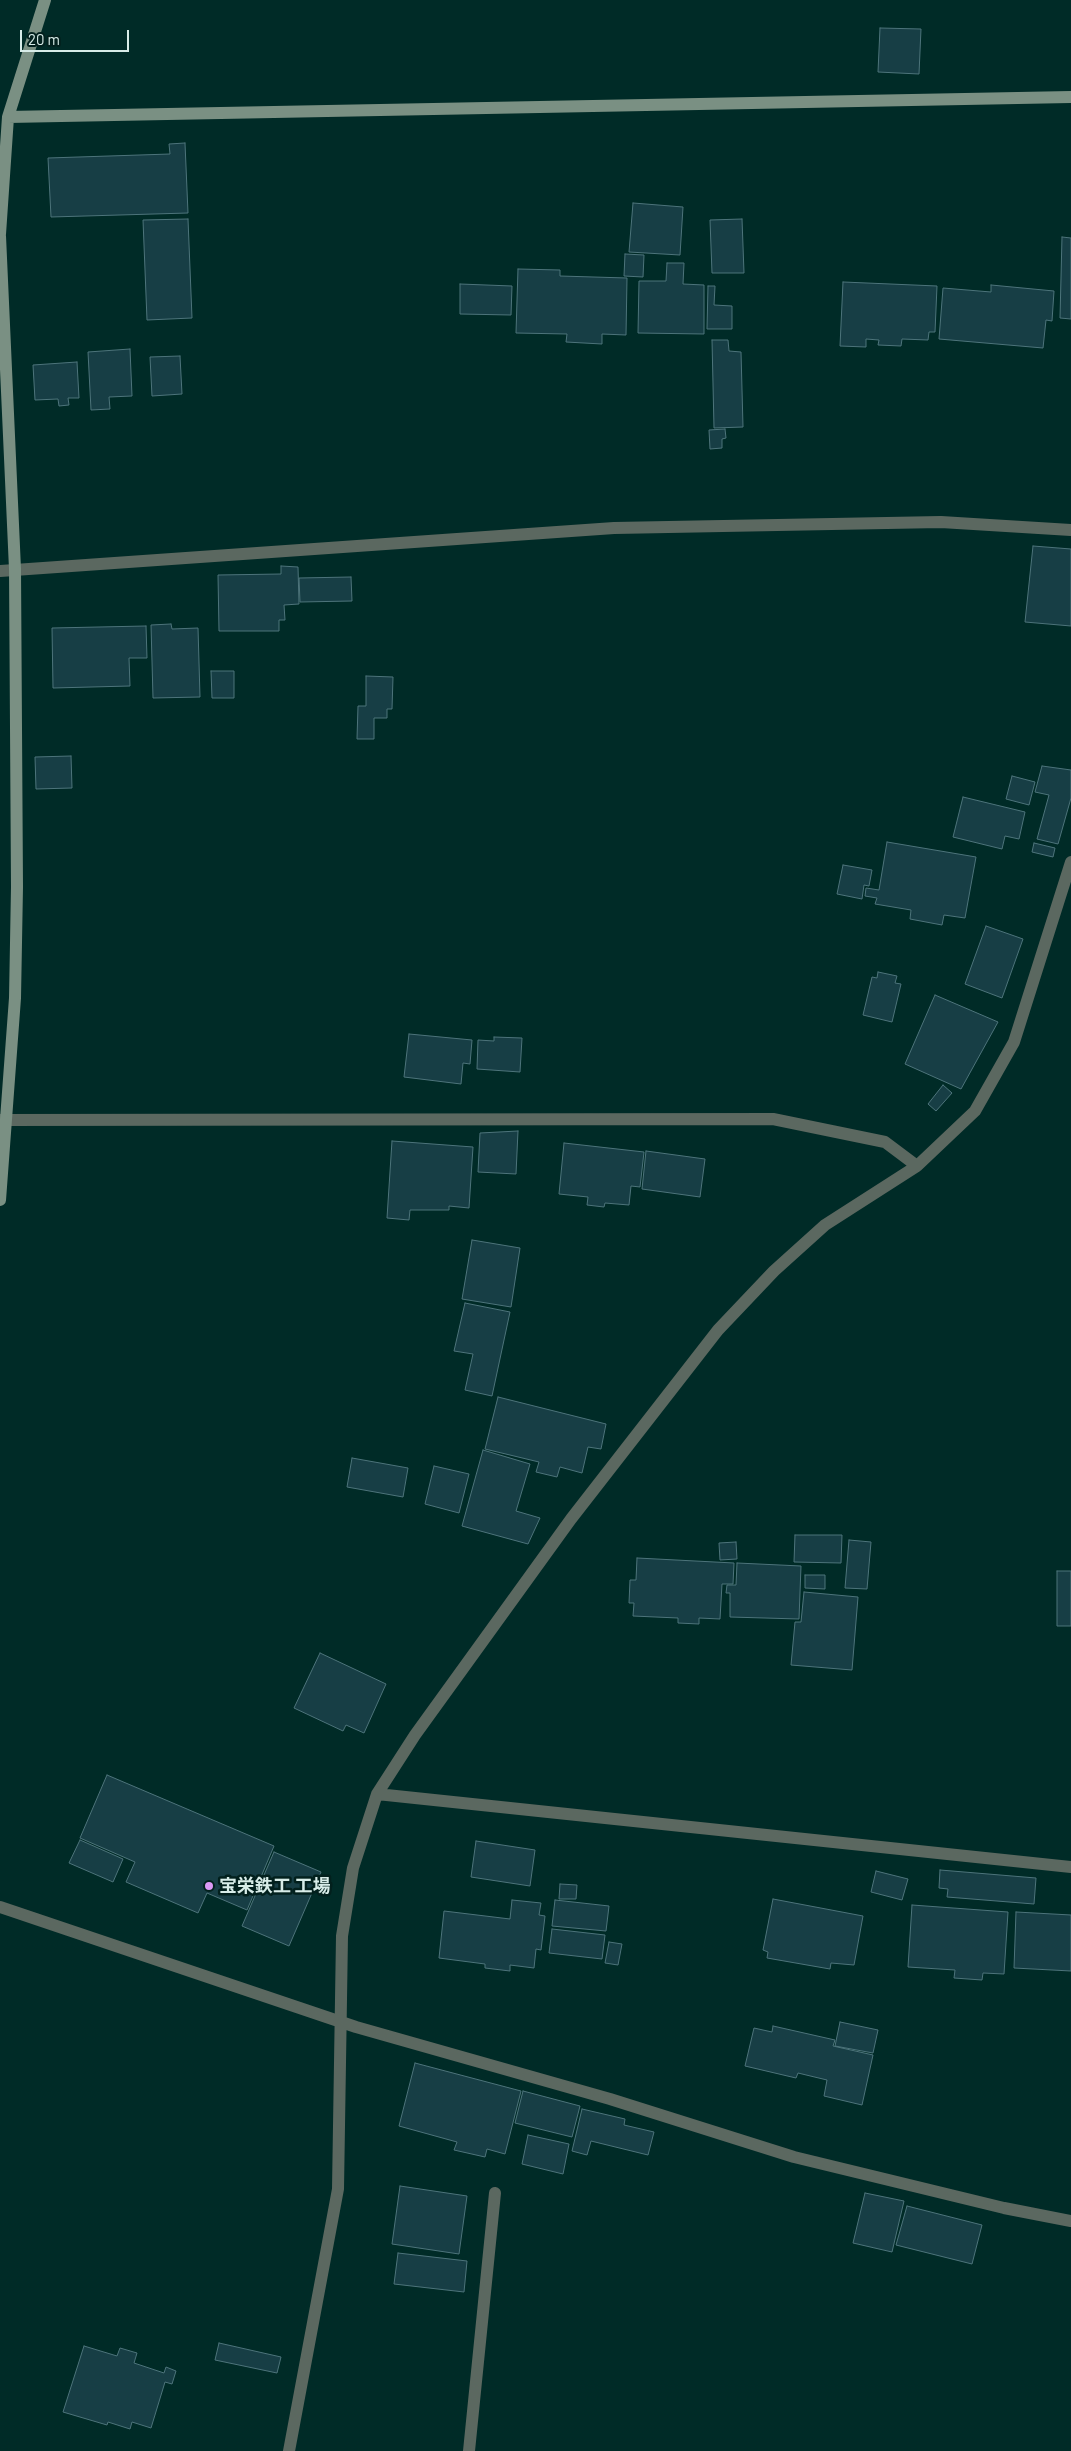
<!DOCTYPE html>
<html>
<head>
<meta charset="utf-8">
<style>
	body { margin:0 }
	#map { position:relative; width:1071px; height:2451px; overflow:hidden; background:#002b27; font-family:Barlow,sans-serif }
	canvas { display:block }
	.scale { position:absolute; left:20px; top:30px; width:109px; height:22px; box-sizing:border-box; border:2px solid #d7ece8; border-top:0; padding-left:6px; font-size:15px; line-height:18px; white-space:nowrap; color:#d7ece8; -webkit-text-stroke:4px #02201d; paint-order:stroke }
</style>
</head>
<body>
<div id="map">
<canvas width="1071" height="2451"></canvas>
<div class="scale">20 m</div>
</div>
<script>
const c = document.querySelector('canvas').getContext('2d');
c.lineJoin = 'round';
function paint(path, color) {
  c.fillStyle = color;
  c.fill(path, 'evenodd');
}
function toPath(rows) {
  const path = new Path2D();
  for (const r of rows) {
    path.moveTo(r[0], r[1]);
    for (let i = 2; i < r.length; i += 2) path.lineTo(r[i], r[i + 1]);
  }
  return path;
}
function stroke(path, color, width, dash) {
  c.strokeStyle = color;
  c.lineWidth = width;
  c.lineCap = dash ? 'butt' : 'round';
  c.setLineDash(dash || []);
  c.stroke(path);
}
function label(font, color, halo, rows, align = 'center') {
  c.font = font + ' Barlow,"Noto Sans JP",sans-serif';
  c.lineWidth = 5;
  c.setLineDash([]);
  c.textBaseline = 'middle';
  c.strokeStyle = halo;
  c.fillStyle = color;
  for (const [text, x, y, turn = 0] of rows) {
    c.save();
    c.translate(x, y);
    c.rotate((+turn || 0) * Math.PI / 180);
    c.textAlign = isNaN(turn) ? turn : align;
    if (halo) c.strokeText(text, 0, 0);
    c.fillText(text, 0, 0);
    c.restore();
  }
}
const building = toPath([
	[880,28,921,29,919,74,878,72,880,28],
	[185,143,188,213,51,217,48,158,170,154,169,144,185,143],
	[633,203,683,207,680,255,629,252,633,203],
	[188,219,192,318,147,320,143,220,188,219],
	[742,219,744,273,712,273,710,220,742,219],
	[1062,237,1071,238,1071,319,1060,318,1062,237],
	[625,254,644,255,643,277,624,276,625,254],
	[667,263,684,263,683,284,704,285,704,334,638,333,639,281,666,281,667,263],
	[518,269,560,270,560,276,627,278,626,335,602,334,602,344,566,342,567,334,516,333,518,269],
	[843,282,937,286,935,332,929,332,928,340,902,339,901,346,878,345,879,340,866,339,866,347,840,346,843,282],
	[460,284,512,286,511,315,460,314,460,284],
	[991,285,1054,291,1052,321,1046,320,1043,348,939,339,943,288,991,292,991,285],
	[708,286,715,286,714,305,732,306,732,329,707,329,708,286],
	[712,340,728,340,729,351,741,352,743,427,714,428,712,340],
	[130,349,132,396,109,397,110,409,91,410,88,352,130,349],
	[180,356,182,394,152,396,150,357,180,356],
	[77,362,79,398,68,398,69,405,59,406,58,399,35,400,33,365,77,362],
	[725,429,726,438,722,439,722,448,710,449,709,430,725,429],
	[1033,546,1071,549,1071,626,1025,622,1033,546],
	[281,566,298,567,299,604,284,605,285,620,279,620,279,631,219,631,218,575,281,574,281,566],
	[351,577,352,601,300,602,299,578,351,577],
	[171,624,172,629,198,628,200,697,153,698,151,625,171,624],
	[146,626,147,658,129,658,130,686,53,688,52,628,146,626],
	[211,671,234,671,234,698,212,698,211,671],
	[366,676,393,677,392,709,387,709,387,718,374,718,374,739,357,739,358,706,366,706,366,676],
	[71,756,72,788,36,789,35,757,71,756],
	[1042,766,1071,770,1071,798,1058,844,1037,839,1049,795,1035,792,1042,766],
	[1012,776,1035,782,1029,805,1006,799,1012,776],
	[963,797,1025,812,1019,839,1005,836,1002,849,953,837,963,797],
	[887,842,976,857,965,918,944,915,942,925,910,919,911,910,875,904,877,898,865,896,866,888,879,890,887,842],
	[1034,843,1055,848,1053,857,1032,852,1034,843],
	[843,865,872,870,869,886,864,885,862,899,837,894,843,865],
	[986,926,1023,939,1002,998,965,984,986,926],
	[878,972,897,976,895,983,901,984,892,1022,863,1015,872,977,877,978,878,972],
	[935,995,998,1022,961,1089,905,1064,935,995],
	[409,1034,472,1040,470,1064,463,1063,461,1084,404,1077,409,1034],
	[494,1037,522,1038,520,1072,477,1069,478,1040,494,1041,494,1037],
	[943,1085,952,1093,936,1111,928,1104,943,1085],
	[518,1131,516,1174,478,1172,480,1133,518,1131],
	[392,1141,473,1147,469,1208,449,1206,449,1210,410,1210,409,1220,387,1218,392,1141],
	[564,1143,644,1152,640,1187,631,1186,629,1205,605,1203,604,1207,587,1205,588,1197,559,1194,564,1143],
	[646,1151,705,1159,700,1197,642,1189,646,1151],
	[472,1240,520,1248,511,1307,462,1299,472,1240],
	[465,1303,510,1312,492,1396,465,1390,473,1354,454,1351,465,1303],
	[498,1397,606,1424,601,1449,588,1447,582,1473,560,1467,557,1477,536,1472,539,1462,485,1449,498,1397],
	[483,1450,530,1464,516,1511,540,1518,528,1544,462,1526,483,1450],
	[352,1458,408,1468,403,1497,347,1487,352,1458],
	[434,1466,469,1474,459,1513,425,1504,434,1466],
	[795,1535,842,1535,841,1563,794,1562,795,1535],
	[849,1540,871,1542,867,1589,845,1588,849,1540],
	[736,1542,737,1559,720,1560,719,1543,736,1542],
	[637,1558,734,1563,733,1584,722,1584,720,1619,699,1618,699,1624,678,1623,678,1618,633,1616,634,1603,629,1603,630,1580,636,1580,637,1558],
	[737,1563,801,1566,799,1619,730,1617,730,1593,726,1593,727,1585,736,1585,737,1563],
	[1057,1571,1071,1571,1071,1626,1057,1626,1057,1571],
	[805,1575,825,1575,825,1589,805,1588,805,1575],
	[804,1592,858,1597,852,1670,791,1665,795,1622,801,1622,804,1592],
	[320,1653,386,1684,364,1733,346,1725,343,1731,294,1708,320,1653],
	[107,1775,274,1846,247,1910,207,1893,198,1913,126,1882,135,1862,80,1838,107,1775],
	[80,1840,123,1859,113,1882,69,1863,80,1840],
	[476,1841,535,1850,530,1886,471,1877,476,1841],
	[274,1852,321,1872,289,1946,242,1926,274,1852],
	[940,1870,1036,1878,1034,1904,947,1897,948,1889,939,1888,940,1870],
	[876,1871,908,1879,902,1900,871,1892,876,1871],
	[560,1884,577,1885,576,1899,559,1899,560,1884],
	[773,1899,863,1916,854,1965,831,1963,830,1969,767,1958,768,1952,763,1950,773,1899],
	[512,1900,541,1903,539,1915,545,1916,541,1950,536,1949,534,1968,510,1965,510,1971,485,1968,485,1964,439,1958,444,1911,510,1919,512,1900],
	[555,1900,609,1906,606,1931,552,1926,555,1900],
	[912,1905,1008,1912,1004,1974,983,1973,982,1980,954,1978,955,1970,908,1967,912,1905],
	[1016,1912,1071,1915,1071,1971,1014,1968,1016,1912],
	[552,1929,605,1935,602,1959,549,1953,552,1929],
	[609,1942,622,1944,618,1965,605,1963,609,1942],
	[840,2022,878,2030,873,2053,835,2046,840,2022],
	[773,2026,835,2040,833,2046,873,2055,862,2105,824,2096,827,2080,798,2073,796,2078,745,2066,754,2028,772,2032,773,2026],
	[415,2063,521,2091,505,2154,487,2149,485,2157,454,2150,457,2142,399,2126,415,2063],
	[523,2091,580,2106,572,2137,515,2123,523,2091],
	[582,2109,625,2119,624,2125,654,2132,648,2155,591,2141,587,2155,572,2151,582,2109],
	[528,2135,569,2144,563,2174,522,2164,528,2135],
	[400,2186,467,2196,459,2254,392,2244,400,2186],
	[865,2193,904,2201,892,2252,853,2243,865,2193],
	[907,2206,982,2225,972,2264,896,2245,907,2206],
	[398,2253,467,2261,464,2292,394,2284,398,2253],
	[219,2343,281,2357,277,2373,215,2360,219,2343],
	[84,2346,117,2356,120,2348,137,2353,134,2363,164,2373,166,2367,176,2371,172,2384,165,2382,151,2428,132,2422,130,2429,108,2422,107,2425,63,2412,84,2346]
]);
paint(building, '#173e45');
stroke(building, '#4d747b', 1);
stroke(toPath([
	[469,2451,495,2193]
]), '#5b6860', 12);
stroke(toPath([
	[0,571,614,528,941,522,1071,530],
	[0,1120,773,1119,885,1142,917,1166],
	[377,1794,1071,1867],
	[0,1907,356,2027,610,2099,794,2157,1004,2208,1071,2221],
	[289,2451,338,2189,342,1936,353,1868,377,1794,415,1735,571,1519,718,1330,774,1271,825,1225,917,1166,975,1111,1014,1042,1071,862]
]), '#5b6860', 12);
stroke(toPath([
	[8,117,1071,97],
	[0,234,8,117,45,0],
	[0,236,15,569,17,887,15,998,0,1200]
]), '#7a9083', 12);
for (const [x, y, r, color] of [
	[209,1886,5,"#db99f5"]
]) {
  const dot = new Path2D();
  dot.arc(x, y, r, 0, 2 * Math.PI);
  c.fillStyle = color;
  c.fill(dot);
  stroke(dot, '#02201d', 2);
}
label('bold 18px', '#d7ece8', '#02201d', [
	["宝栄鉄工 工場",219,1886]
], 'left');
</script>
</body>
</html>
